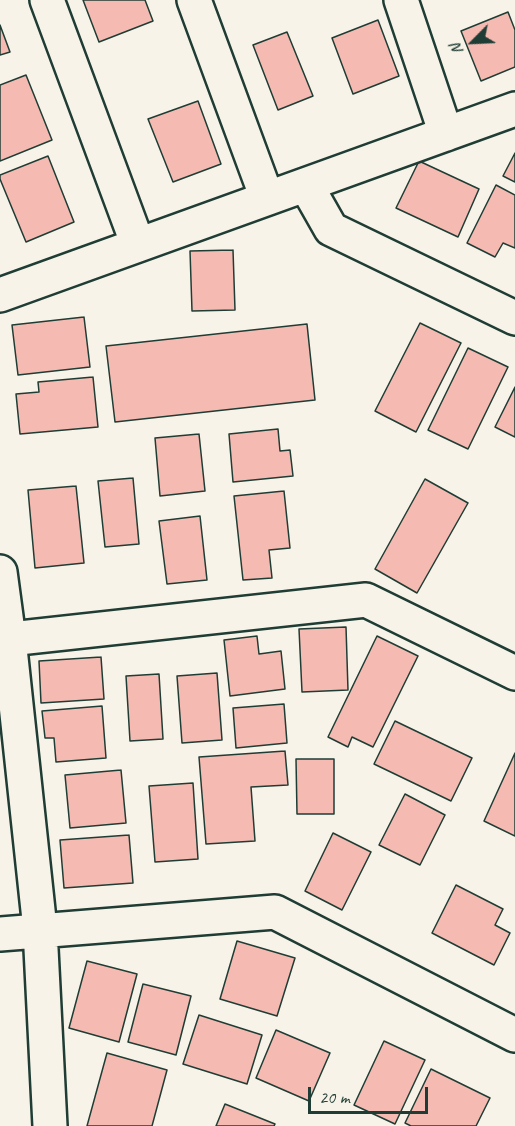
<!DOCTYPE html>
<html>
<head>
<meta charset="utf-8">
<style>
	body { margin:0 }
	#map { position:relative; width:515px; height:1126px; overflow:hidden; background:#f7f3e8; font-family:Caveat,sans-serif }
	canvas { display:block }
	.north { position:absolute; left:443px; top:12px; width:60px; height:60px; -webkit-text-stroke:4px #f7f3e8; paint-order:stroke; rotate:246deg; font-size:16px; font-weight:700; line-height:24px; text-align:center; color:#1f3d34 }
	.north::after { content:''; display:block; margin:auto; width:21px; height:27px; background:#1f3d34; clip-path:polygon(50% 0,100% 100%,50% 72%,0 100%) }
	.scale { position:absolute; left:308px; top:1087px; width:120px; height:27px; box-sizing:border-box; border:3px solid #1f3d34; border-top:0; padding-left:8px; font-size:18px; line-height:21px; white-space:nowrap; color:#1f3d34; -webkit-text-stroke:4px #f7f3e8; paint-order:stroke }
</style>
</head>
<body>
<div id="map">
<canvas width="515" height="1126"></canvas>
<div class="north">N</div>
<div class="scale">20 m</div>
</div>
<script>
const c = document.querySelector('canvas').getContext('2d');
c.lineJoin = 'round';
function paint(path, color) {
  c.fillStyle = color;
  c.fill(path, 'evenodd');
}
function toPath(rows) {
  const path = new Path2D();
  for (const r of rows) {
    path.moveTo(r[0], r[1]);
    for (let i = 2; i < r.length; i += 2) path.lineTo(r[i], r[i + 1]);
  }
  return path;
}
function stroke(path, color, width, dash) {
  c.strokeStyle = color;
  c.lineWidth = width;
  c.lineCap = dash ? 'butt' : 'round';
  c.setLineDash(dash || []);
  c.stroke(path);
}
const building = toPath([
	[83,0,145,0,153,21,99,42,83,0],
	[508,12,515,30,515,67,481,81,461,31,508,12],
	[378,20,399,76,353,94,332,38,378,20],
	[0,25,10,52,0,55,0,25],
	[287,32,313,96,278,110,253,45,287,32],
	[26,75,52,140,0,161,0,85,26,75],
	[198,101,221,164,173,182,148,119,198,101],
	[515,153,515,182,503,176,515,153],
	[48,156,74,222,26,242,0,179,0,175,48,156],
	[419,161,479,189,458,237,396,208,419,161],
	[496,185,515,195,515,248,503,243,495,257,467,243,496,185],
	[233,250,235,310,192,311,190,251,233,250],
	[84,317,90,367,18,375,12,325,84,317],
	[420,323,461,343,416,432,375,411,420,323],
	[307,324,315,400,115,422,106,346,307,324],
	[468,348,508,367,468,449,428,430,468,348],
	[93,377,98,427,20,434,16,394,39,392,38,382,93,377],
	[515,387,515,437,495,427,515,387],
	[278,429,280,451,290,450,293,476,233,482,229,434,278,429],
	[199,434,205,491,160,496,155,438,199,434],
	[133,478,139,544,105,547,98,481,133,478],
	[425,479,468,503,417,593,375,569,425,479],
	[76,486,84,563,35,568,28,490,76,486],
	[284,491,290,548,269,550,272,578,243,580,234,496,284,491],
	[200,516,207,580,167,584,159,521,200,516],
	[346,627,348,690,302,692,299,629,346,627],
	[257,636,259,654,281,651,285,689,230,696,224,640,257,636],
	[377,636,418,656,373,747,352,737,348,747,328,737,377,636],
	[101,657,104,699,41,703,39,661,101,657],
	[217,673,222,740,182,743,177,676,217,673],
	[159,674,163,739,130,741,126,676,159,674],
	[284,704,287,743,236,748,233,708,284,704],
	[102,706,106,758,56,762,54,738,45,738,42,711,102,706],
	[395,721,472,758,451,801,374,764,395,721],
	[285,751,288,785,251,787,255,841,206,844,199,757,285,751],
	[515,753,515,836,484,821,515,753],
	[296,759,334,759,334,814,297,814,296,759],
	[121,770,126,823,70,828,65,775,121,770],
	[193,783,198,859,155,862,149,786,193,783],
	[405,794,445,815,420,865,379,845,405,794],
	[333,833,371,852,342,910,305,891,333,833],
	[129,835,133,883,64,888,60,840,129,835],
	[456,885,503,909,495,925,510,933,494,965,432,933,456,885],
	[237,941,295,958,277,1016,220,999,237,941],
	[87,961,137,974,119,1042,69,1028,87,961],
	[143,984,191,996,176,1055,128,1042,143,984],
	[199,1015,262,1035,247,1084,183,1064,199,1015],
	[276,1030,330,1053,309,1101,256,1078,276,1030],
	[384,1041,425,1060,395,1124,354,1105,384,1041],
	[107,1053,167,1070,152,1126,87,1126,107,1053],
	[431,1069,490,1098,476,1126,411,1126,405,1123,431,1069],
	[225,1104,275,1124,274,1126,216,1126,225,1104]
]);
paint(building, '#f5bab2');
stroke(building, '#1f3d34', 1.5);
const street = toPath([
	[47,0,138,245],
	[194,0,267,198],
	[401,0,446,134],
	[306,185,331,229,515,318],
	[0,295,515,109],
	[0,572,9,639,40,929,50,1126],
	[0,640,366,600,515,673],
	[0,934,275,912,515,1035]
]);
stroke(street, '#1f3d34', 38);
stroke(street, '#f7f3e8', 33);
</script>
</body>
</html>
